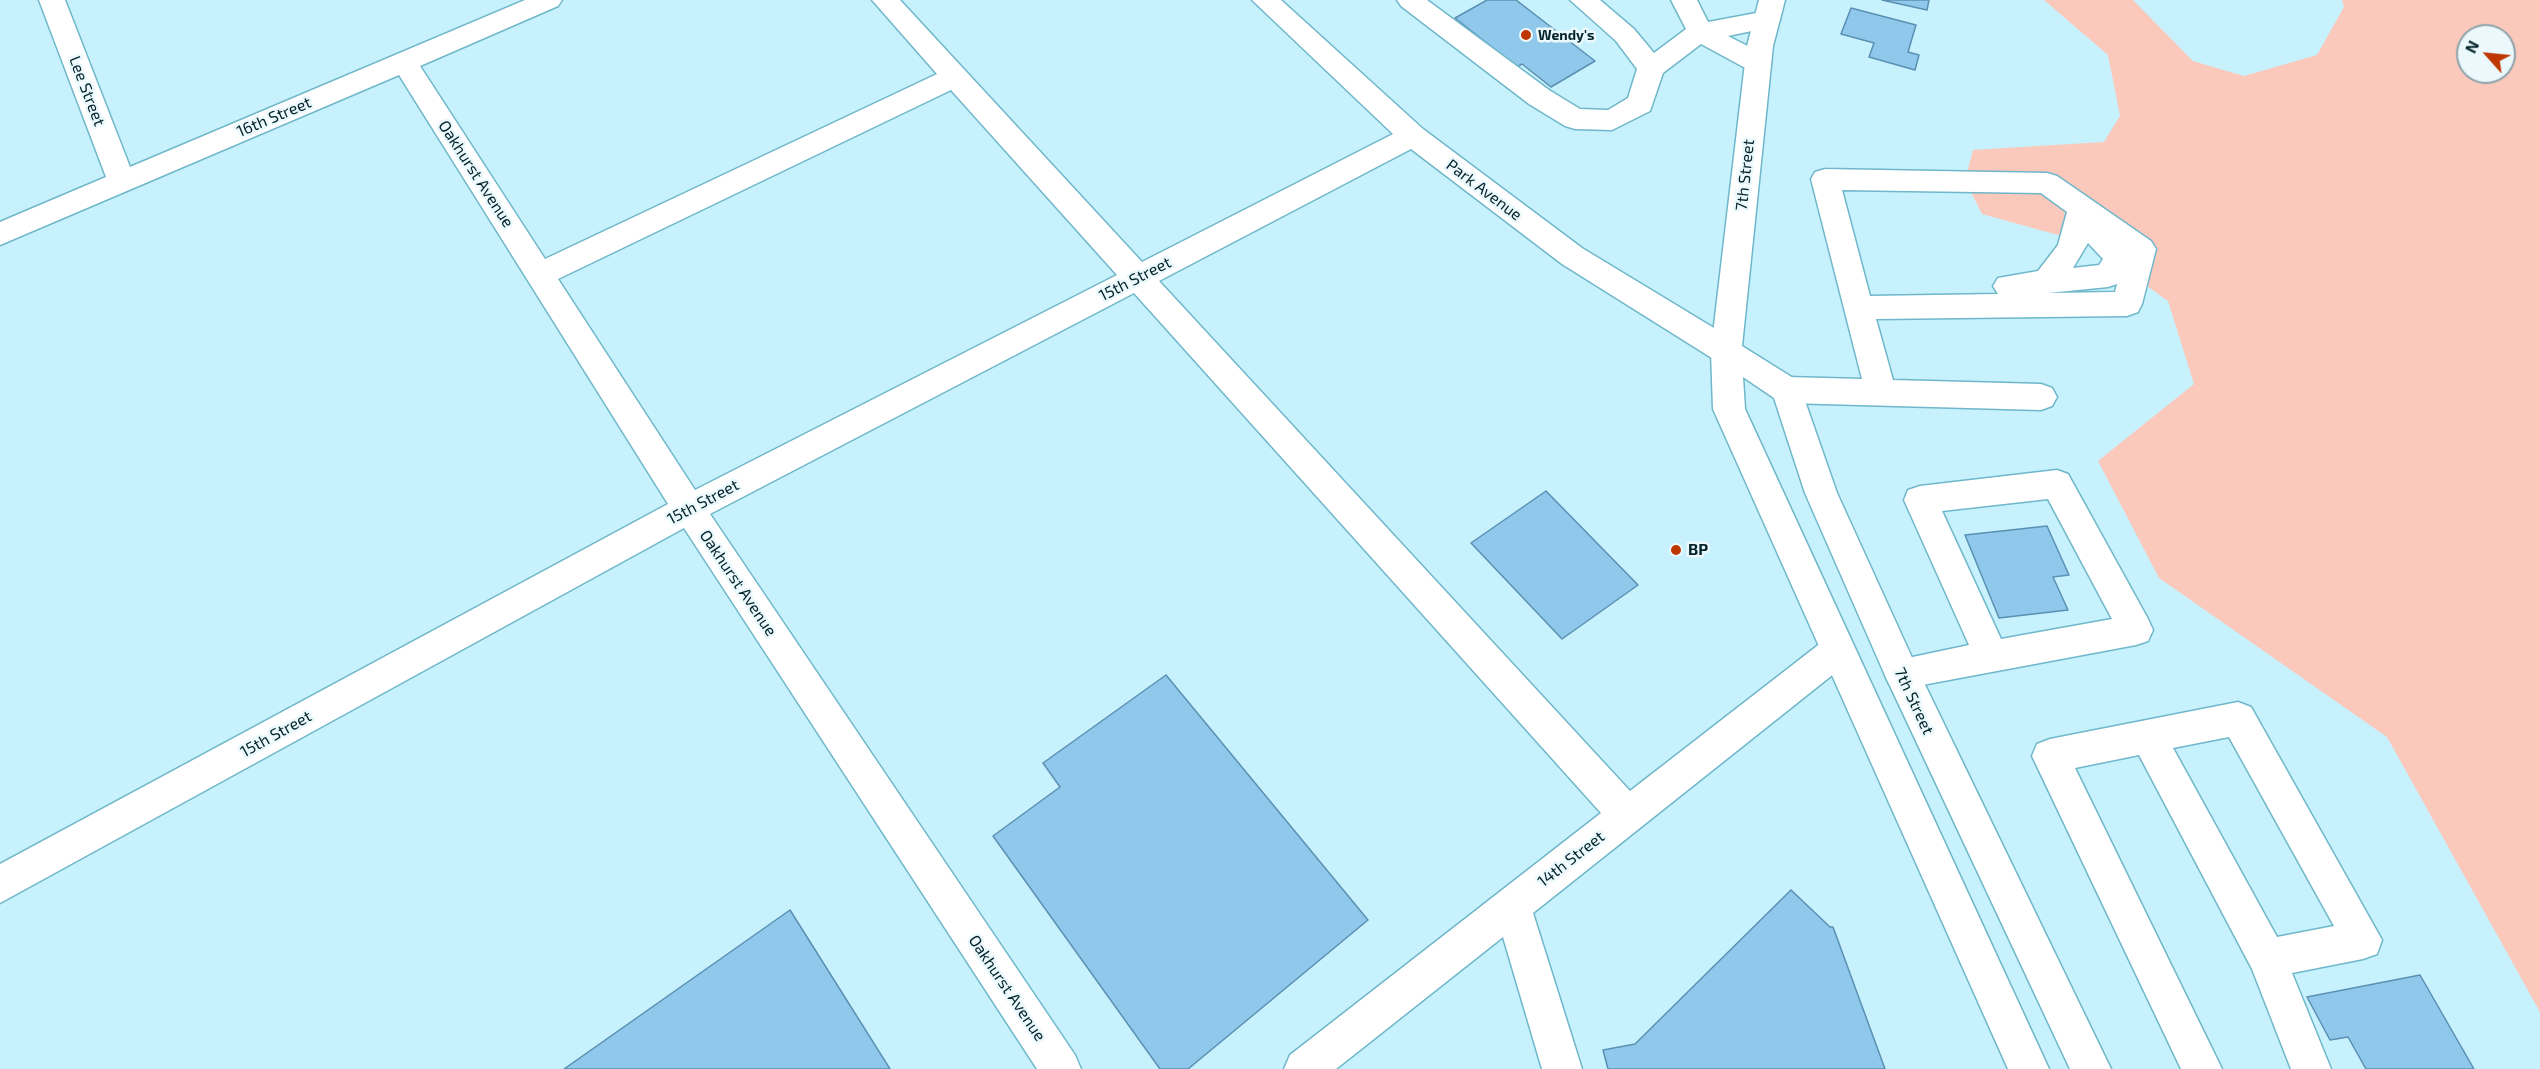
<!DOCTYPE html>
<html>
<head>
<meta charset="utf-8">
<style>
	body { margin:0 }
	#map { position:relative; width:2540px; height:1069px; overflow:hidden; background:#c7f1fd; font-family:"Exo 2",sans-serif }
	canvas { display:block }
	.north { position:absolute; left:2456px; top:24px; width:60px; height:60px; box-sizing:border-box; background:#ebf9fd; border:2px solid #8ea3a9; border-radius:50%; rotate:297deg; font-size:16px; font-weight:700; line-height:24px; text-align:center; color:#03232a }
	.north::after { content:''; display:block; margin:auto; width:21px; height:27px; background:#be3600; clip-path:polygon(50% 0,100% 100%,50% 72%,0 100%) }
</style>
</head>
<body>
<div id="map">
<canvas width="2540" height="1069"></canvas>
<div class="north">N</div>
</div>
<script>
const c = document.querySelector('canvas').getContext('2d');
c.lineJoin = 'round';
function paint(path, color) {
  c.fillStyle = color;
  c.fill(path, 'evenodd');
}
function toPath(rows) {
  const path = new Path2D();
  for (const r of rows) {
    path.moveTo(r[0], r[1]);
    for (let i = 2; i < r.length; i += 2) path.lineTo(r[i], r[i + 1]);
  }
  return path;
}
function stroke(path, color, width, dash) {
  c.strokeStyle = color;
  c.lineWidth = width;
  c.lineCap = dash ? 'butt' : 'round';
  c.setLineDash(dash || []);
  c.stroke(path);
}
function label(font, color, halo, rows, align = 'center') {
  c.font = font + ' "Exo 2",sans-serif';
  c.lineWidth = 5;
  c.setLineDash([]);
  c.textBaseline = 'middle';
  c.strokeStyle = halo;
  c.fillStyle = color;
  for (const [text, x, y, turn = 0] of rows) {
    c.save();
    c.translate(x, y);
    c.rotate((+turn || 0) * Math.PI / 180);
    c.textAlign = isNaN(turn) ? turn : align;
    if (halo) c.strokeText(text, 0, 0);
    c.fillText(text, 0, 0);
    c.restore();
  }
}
paint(toPath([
	[2044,0,2133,0,2193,61,2244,76,2317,55,2344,7,2342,0,2540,0,2540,1012,2387,737,2159,578,2098,461,2194,384,2168,301,2087,243,1982,214,1965,180,1973,150,2104,142,2120,116,2108,55],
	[2468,36,2504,36,2504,72,2468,72]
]), '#fbc9bb');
const building = toPath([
	[1487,0,1516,0,1595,61,1551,87,1522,64,1517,67,1455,18,1487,0],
	[1882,0,1929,0,1927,10,1882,0],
	[1851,8,1916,25,1908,52,1919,55,1915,70,1869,57,1874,43,1841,34,1851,8],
	[1546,491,1638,585,1562,639,1471,543,1546,491],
	[2047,526,2069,575,2053,577,2068,610,1999,618,1965,535,2047,526],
	[1166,675,1368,920,1188,1069,1160,1069,993,836,1060,787,1043,763,1166,675],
	[1791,890,1830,927,1833,927,1885,1069,1608,1069,1603,1050,1635,1044,1791,890],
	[790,910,890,1069,564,1069,790,910],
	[2420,975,2474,1069,2366,1069,2348,1037,2330,1040,2307,997,2420,975]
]);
paint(building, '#90c8ec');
stroke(building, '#5a90b2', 1.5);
const minor = toPath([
	[39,0,65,0,130,167,525,0,562,0,558,6,420,66,545,259,937,74,872,0,900,0,1142,262,1393,134,1252,0,1281,0,1423,129,1582,248,1737,342,1741,351,1737,360,1726,363,1715,360,1562,264,1411,149,1159,281,1630,791,1826,639,1838,634,1850,639,1855,650,1850,661,1533,913,1582,1069,1542,1069,1503,937,1336,1069,1284,1069,1290,1055,1601,813,1134,293,710,514,1075,1055,1081,1069,1037,1069,684,528,0,903,0,864,668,504,399,75,0,245,0,222,106,177,39,0],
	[951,90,1117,275,695,490,558,279,951,90],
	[1397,0,1427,0,1549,90,1580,109,1608,110,1628,98,1637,69,1616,41,1570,0,1600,0,1634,29,1654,53,1686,29,1671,0,1697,0,1708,22,1767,11,1776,14,1780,20,1776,26,1728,36,1767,56,1771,63,1767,70,1758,72,1749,70,1701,44,1663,73,1650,111,1612,130,1575,129,1565,126,1529,104,1401,6,1397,0],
	[1825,169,2047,173,2057,176,2151,241,2156,249,2142,304,2138,312,2127,316,1876,319,1893,380,2041,384,2052,388,2057,397,2052,406,2041,410,1787,403,1776,399,1771,390,1776,381,1787,377,1862,379,1811,179,1815,172,1825,169],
	[1842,190,2041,193,2067,212,2058,245,2038,271,1998,278,1993,286,1998,294,1870,296,1842,190],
	[2088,243,2103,259,2099,265,2073,268,2088,243],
	[2117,284,2115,292,2048,293,2108,287,2117,284],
	[2057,470,2068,474,2148,619,2153,630,2148,641,2136,645,1901,689,1889,684,1884,673,1889,662,1969,645,1904,500,1908,490,1920,486,2057,470],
	[2048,499,2112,619,2001,639,1942,511,2048,499],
	[2238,702,2251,707,2382,940,2377,954,2363,959,2292,973,2331,1069,2291,1069,2252,969,2139,755,2075,768,2222,1069,2181,1069,2032,756,2037,744,2050,739,2238,702],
	[2229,737,2334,926,2277,937,2173,748,2229,737]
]);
const major = toPath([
	[1759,0,1785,0,1773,46,1742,346,1798,381,1837,493,1914,662,2111,1069,2070,1069,1884,673,1805,493,1774,398,1743,377,1745,409,2049,1069,2008,1069,1713,409,1711,351,1747,46,1759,0]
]);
stroke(minor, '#6fb7ca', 3);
stroke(major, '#6fb7ca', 3);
paint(minor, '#fff');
paint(major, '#fff');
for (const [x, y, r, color] of [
	[1526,35,6,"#be3600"],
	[1676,550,6,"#be3600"]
]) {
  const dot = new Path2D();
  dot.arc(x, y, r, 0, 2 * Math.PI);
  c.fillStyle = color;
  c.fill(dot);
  stroke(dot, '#ebf9fd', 2);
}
label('bold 14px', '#03232a', '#ebf9fd', [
	["Wendy's",1538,35]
], 'left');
label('16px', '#03232a', '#ebf9fd', [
	["Lee Street",87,91,69],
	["16th Street",274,117,-23],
	["Oakhurst Avenue",476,174,57],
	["7th Street",1745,175,-84],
	["Park Avenue",1484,190,37],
	["15th Street",1135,279,-27],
	["15th Street",703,502,-28],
	["Oakhurst Avenue",738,583,56],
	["7th Street",1914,701,65],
	["15th Street",276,734,-29],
	["14th Street",1571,859,-38],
	["Oakhurst Avenue",1007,988,56]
]);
label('bold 16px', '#03232a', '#ebf9fd', [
	["BP",1688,550]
], 'left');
</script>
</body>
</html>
